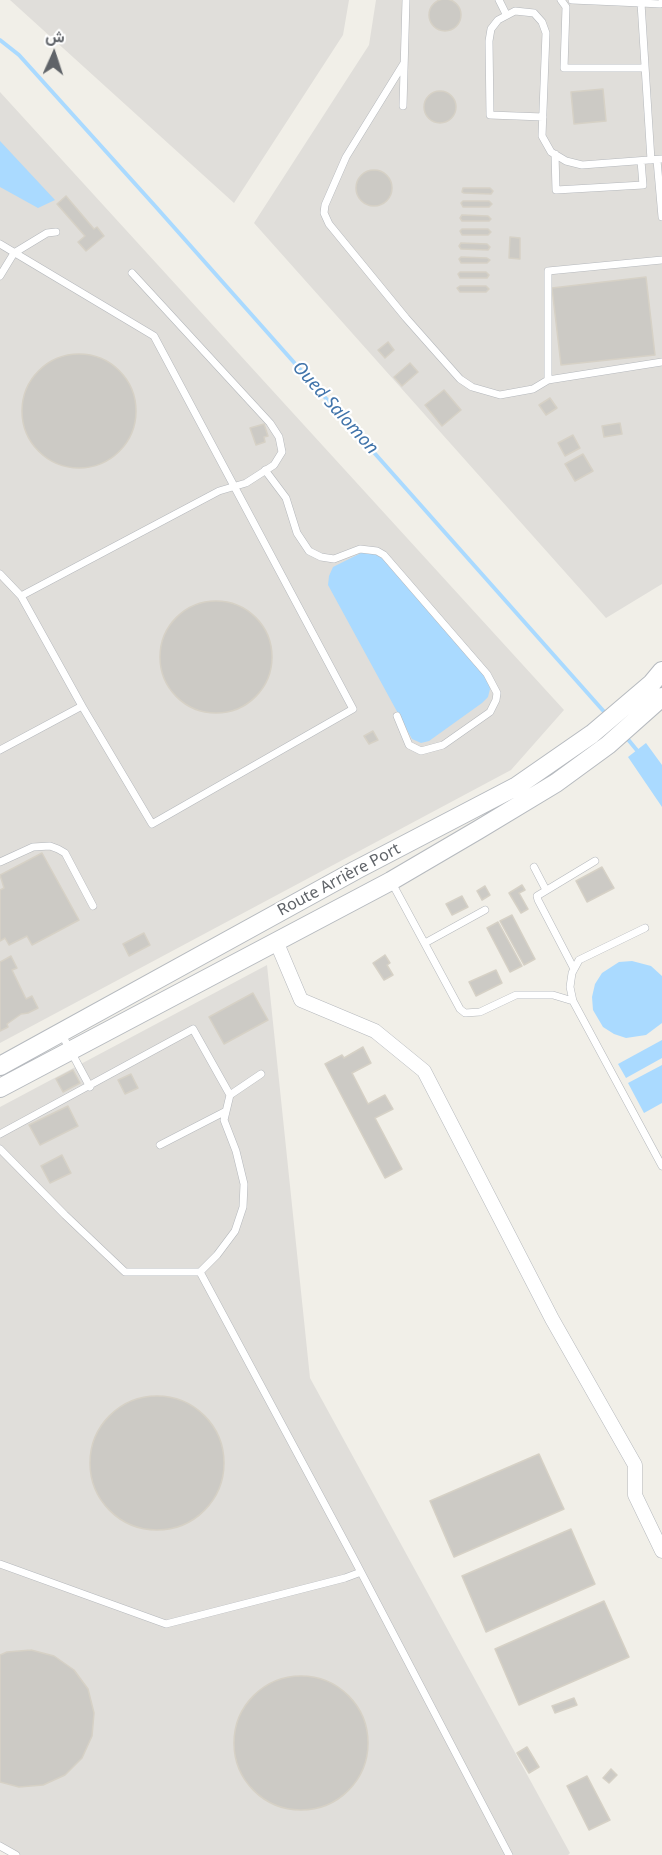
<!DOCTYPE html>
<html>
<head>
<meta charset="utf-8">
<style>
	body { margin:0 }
	#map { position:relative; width:662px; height:1855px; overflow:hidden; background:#f1efe8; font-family:"Noto Sans",Vazirmatn,sans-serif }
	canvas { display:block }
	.north { position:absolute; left:24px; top:24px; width:60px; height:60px; -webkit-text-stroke:4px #fff; paint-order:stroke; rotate:3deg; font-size:16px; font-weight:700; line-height:24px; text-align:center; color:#5f6368 }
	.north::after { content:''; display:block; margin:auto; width:21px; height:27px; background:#5f6368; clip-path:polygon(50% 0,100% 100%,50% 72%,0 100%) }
</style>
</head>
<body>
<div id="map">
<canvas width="662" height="1855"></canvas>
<div class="north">ش</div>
</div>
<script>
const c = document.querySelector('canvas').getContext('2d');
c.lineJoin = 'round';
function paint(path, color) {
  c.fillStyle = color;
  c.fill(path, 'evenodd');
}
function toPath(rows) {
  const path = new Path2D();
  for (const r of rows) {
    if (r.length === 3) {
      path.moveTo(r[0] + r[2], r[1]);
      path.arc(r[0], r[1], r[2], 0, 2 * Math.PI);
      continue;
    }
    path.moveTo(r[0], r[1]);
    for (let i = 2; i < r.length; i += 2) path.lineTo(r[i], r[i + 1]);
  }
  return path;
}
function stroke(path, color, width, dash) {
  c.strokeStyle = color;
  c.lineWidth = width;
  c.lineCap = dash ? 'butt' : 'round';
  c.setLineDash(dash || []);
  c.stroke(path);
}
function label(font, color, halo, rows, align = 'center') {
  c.font = font + ' "Noto Sans",sans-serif';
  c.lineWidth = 4.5;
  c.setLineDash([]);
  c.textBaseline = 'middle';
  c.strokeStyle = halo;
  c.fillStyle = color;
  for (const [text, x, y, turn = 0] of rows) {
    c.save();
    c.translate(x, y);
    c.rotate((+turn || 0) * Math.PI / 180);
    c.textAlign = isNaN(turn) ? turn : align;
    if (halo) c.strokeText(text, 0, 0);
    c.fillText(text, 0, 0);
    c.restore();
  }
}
paint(toPath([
	[10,0,349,0,343,35,234,203],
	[376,0,662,0,662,584,606,618,254,223,369,45],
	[0,92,564,710,511,770,0,1043],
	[267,965,310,1378,570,1853,568,1855,8,1855,0,1851,0,1107]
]), '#e0deda');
paint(toPath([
	[0,141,55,200,38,208,0,187],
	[365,551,376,552,384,559,489,681,490,689,488,697,482,703,429,741,421,743,412,739,328,585,329,576,333,567],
	[646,743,662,765,662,807,628,757],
	[632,961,651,966,662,976,662,1023,646,1035,626,1038,614,1034,603,1027,593,1010,592,997,595,984,602,973,619,962],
	[662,1040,662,1058,626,1078,618,1064],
	[662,1065,662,1103,644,1113,628,1083]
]), '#aadaff');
stroke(toPath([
	[0,40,19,55,156,207,607,715],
	[626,737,640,754]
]), '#aadaff', 4);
const building = toPath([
	[445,15,16],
	[603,89,606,121,574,124,571,92,603,89],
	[440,107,16],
	[374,188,18],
	[463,188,490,188,493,191,491,194,464,193,462,192,463,188],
	[66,196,94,229,97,227,104,236,86,251,78,242,85,236,57,204,66,196],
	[463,201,489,201,492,204,489,207,463,207,461,203,463,201],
	[462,215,488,216,491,219,489,221,462,221,460,218,462,215],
	[462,229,488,229,491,232,488,235,462,235,460,231,462,229],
	[510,237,520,238,520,259,509,258,510,237],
	[461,243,487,244,490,247,488,250,461,249,459,246,461,243],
	[461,257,487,258,490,260,487,263,461,263,459,259,461,257],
	[460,272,486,272,489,275,487,278,460,278,458,274,460,272],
	[646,277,655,355,561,365,552,288,646,277],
	[460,286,486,286,489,289,486,292,460,292,457,288,460,286],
	[388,342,394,350,385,358,378,350,388,342],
	[79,411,57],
	[410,363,418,372,402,386,394,377,410,363],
	[444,390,461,410,442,426,425,405,444,390],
	[550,398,557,408,546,415,539,405,550,398],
	[620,423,622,434,604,437,602,426,620,423],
	[264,424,268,436,264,437,265,442,256,445,250,428,264,424],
	[573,435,580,448,565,456,558,443,573,435],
	[583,454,593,471,575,481,565,464,583,454],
	[216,657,56],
	[373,731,378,740,369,744,364,736,373,731],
	[42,853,79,920,32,945,27,936,9,945,5,938,0,941,0,890,4,888,0,875,42,853],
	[602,867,614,888,587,902,576,881,602,867],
	[522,885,525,890,519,893,528,909,521,913,509,893,522,885],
	[485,886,490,895,482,900,477,891,485,886],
	[462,896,468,907,452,915,446,904,462,896],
	[512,915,535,959,524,965,500,921,512,915],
	[498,922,522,966,510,972,487,928,498,922],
	[144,933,150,945,129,956,123,944,144,933],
	[385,955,390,963,387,965,393,975,384,980,373,963,385,955],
	[11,956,17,968,12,970,26,999,32,996,38,1008,28,1013,21,1014,7,1024,8,1027,0,1031,0,962,11,956],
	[496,970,502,983,476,996,469,982,496,970],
	[253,993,268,1020,224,1044,209,1017,253,993],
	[363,1047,371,1063,352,1073,368,1104,385,1095,393,1109,375,1118,402,1169,385,1178,325,1064,342,1055,344,1058,363,1047],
	[73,1070,80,1083,63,1092,56,1079,73,1070],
	[131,1074,138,1088,125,1094,118,1080,131,1074],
	[68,1106,78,1126,40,1145,29,1125,68,1106],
	[62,1155,71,1173,50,1183,41,1166,62,1155],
	[157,1463,67],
	[539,1454,564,1509,454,1557,430,1501,539,1454],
	[571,1529,595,1584,486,1632,462,1576,571,1529],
	[604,1601,629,1657,519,1705,495,1649,604,1601],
	[31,1650,54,1656,74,1670,88,1689,94,1713,92,1736,82,1758,65,1775,43,1785,19,1787,0,1782,0,1655,7,1652,31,1650],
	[301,1743,67],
	[574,1698,577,1705,555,1713,552,1706,574,1698],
	[527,1747,539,1767,529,1773,517,1753,527,1747],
	[611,1769,617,1775,609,1783,603,1778,611,1769],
	[587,1776,610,1820,589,1830,567,1786,587,1776]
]);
paint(building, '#cccac5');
stroke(building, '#d6d1c6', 1.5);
const lane = toPath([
	[499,0,506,14],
	[561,0,566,7,564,68,645,68],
	[572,0,641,3],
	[404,63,346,157,325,205,324,213,329,224,406,318,460,379,472,387,500,395,533,389,548,380,548,271,662,260],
	[403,106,406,0],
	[543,117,490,115,489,41,491,29,498,20,515,11,534,13,542,22,546,33,542,136,551,152,566,161,582,165,662,159],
	[555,154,556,190,643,185,641,161],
	[651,160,641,3,660,4,662,2],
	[657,160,662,217],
	[0,244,154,336,353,709,152,824,82,706,21,596,0,574],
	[0,276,14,253,47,233,56,232],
	[548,380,662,362],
	[265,470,286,498,297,533,309,551,321,557,334,559,360,549,377,551,384,555,487,674,497,693,496,700,490,712,443,745,421,751,409,745,397,716],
	[21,596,219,491,246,483,274,465,282,452,279,437,270,423,132,273],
	[0,750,82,706],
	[0,862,33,847,50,846,58,849,65,853,93,906],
	[534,867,546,890],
	[392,883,460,1009,465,1013,480,1012,516,995,553,995,573,1001,662,1166],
	[425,943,485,910],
	[574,969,538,900,537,896,595,861],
	[573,1001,570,987,572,973,579,960,645,928],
	[61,1033,90,1087],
	[230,1095,261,1074],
	[0,1134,193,1029,230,1095,224,1120,236,1151,244,1184,243,1207,235,1231,217,1255,200,1272,125,1272,65,1215,0,1149],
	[160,1145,226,1111],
	[200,1272,353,1557,509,1855],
	[0,1564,166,1624,345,1578,361,1572],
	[0,1846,16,1855]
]);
const street = toPath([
	[276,941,301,1000,375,1031,424,1071,552,1319,635,1465,635,1495,662,1551]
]);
const secondary = toPath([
	[0,1066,356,870,517,786,592,734,652,683,662,671],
	[0,1088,391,881,478,830,556,783,608,745,662,697]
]);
stroke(lane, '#b5b8bc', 8);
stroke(street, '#b5b8bc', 15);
stroke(secondary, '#b6babf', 20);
stroke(lane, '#fff', 7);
stroke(street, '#fff', 14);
stroke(secondary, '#fff', 18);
label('16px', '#5f6368', '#fff', [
	["Route Arrière Port",339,880,-28]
]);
label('italic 18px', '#4174aa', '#fff', [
	["Oued Salomon",335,408,48]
]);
</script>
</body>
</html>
